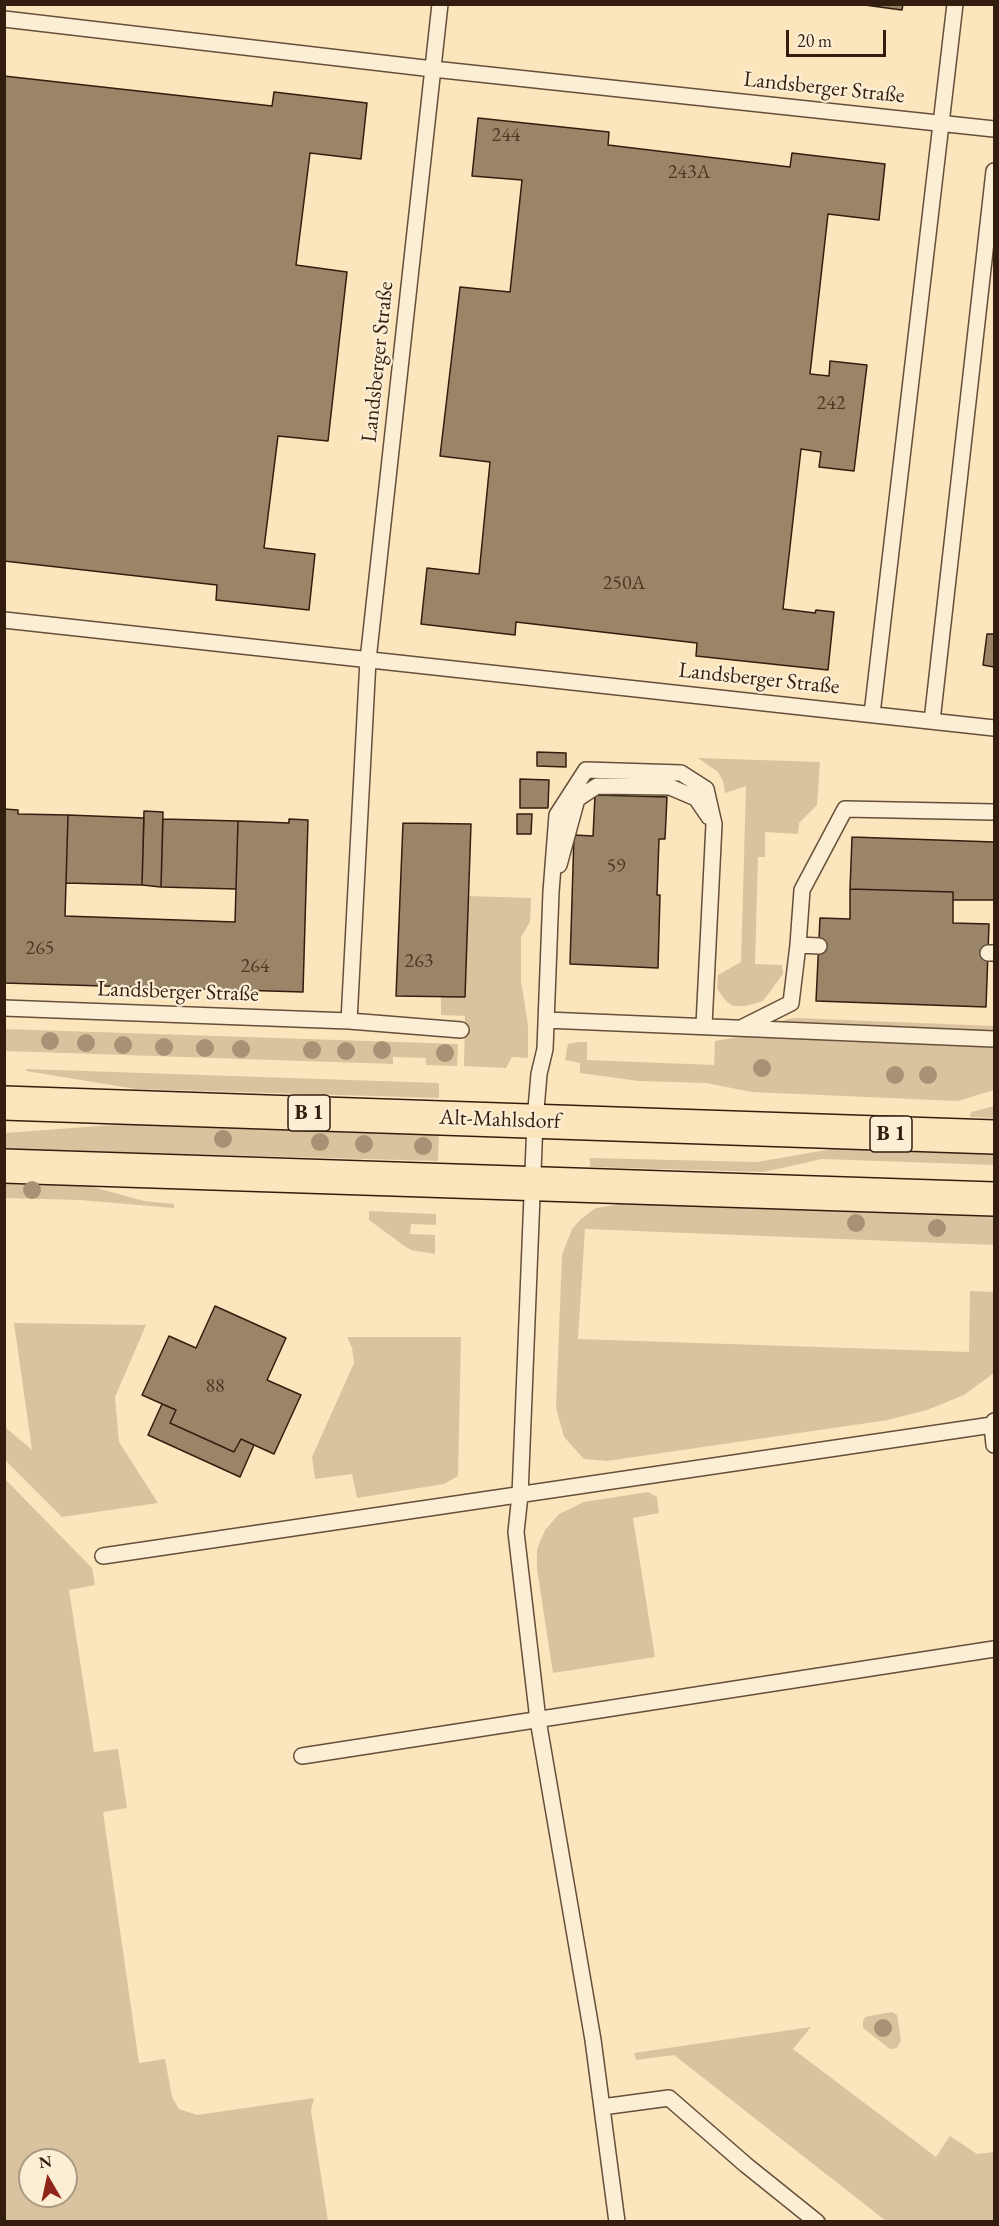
<!DOCTYPE html>
<html>
<head>
<meta charset="utf-8">
<style>
	body { margin:0 }
	#map { position:relative; width:999px; height:2226px; overflow:hidden; background:#fbe5bd; font-family:"EB Garamond",serif }
	canvas { display:block }
	.frame { position:absolute; inset:0; border:6px solid #331d0e; pointer-events:none }
	.north { position:absolute; left:18px; top:2148px; width:60px; height:60px; box-sizing:border-box; background:#fceed4; border:2px solid #ac9a85; border-radius:50%; rotate:351deg; font-size:16px; font-weight:700; line-height:24px; text-align:center; color:#331d0e }
	.north::after { content:''; display:block; margin:auto; width:21px; height:27px; background:#8f2418; clip-path:polygon(50% 0,100% 100%,50% 72%,0 100%) }
	.scale { position:absolute; left:786px; top:30px; width:100px; height:27px; box-sizing:border-box; border:3px solid #331d0e; border-top:0; padding-left:8px; font-size:18px; line-height:21px; white-space:nowrap; color:#331d0e; -webkit-text-stroke:4px #fceed4; paint-order:stroke }
</style>
</head>
<body>
<div id="map">
<canvas width="999" height="2226"></canvas>
<div class="frame"></div>
<div class="north">N</div>
<div class="scale">20 m</div>
</div>
<script>
const c = document.querySelector('canvas').getContext('2d');
c.lineJoin = 'round';
function paint(path, color) {
  c.fillStyle = color;
  c.fill(path, 'evenodd');
}
function toPath(rows) {
  const path = new Path2D();
  for (const r of rows) {
    path.moveTo(r[0], r[1]);
    for (let i = 2; i < r.length; i += 2) path.lineTo(r[i], r[i + 1]);
  }
  return path;
}
function stroke(path, color, width, dash) {
  c.strokeStyle = color;
  c.lineWidth = width;
  c.lineCap = dash ? 'butt' : 'round';
  c.setLineDash(dash || []);
  c.stroke(path);
}
function label(font, color, halo, rows, align = 'center') {
  c.font = font + ' "EB Garamond",serif';
  c.lineWidth = 4.5;
  c.setLineDash([]);
  c.textBaseline = 'middle';
  c.strokeStyle = halo;
  c.fillStyle = color;
  for (const [text, x, y, turn = 0] of rows) {
    c.save();
    c.translate(x, y);
    c.rotate((+turn || 0) * Math.PI / 180);
    c.textAlign = isNaN(turn) ? turn : align;
    if (halo) c.strokeText(text, 0, 0);
    c.fillText(text, 0, 0);
    c.restore();
  }
}
paint(toPath([
	[698,758,820,762,817,805,799,823,798,834,765,832,765,857,758,857,755,964,782,965,783,974,763,1001,746,1006,734,1006,727,1002,717,989,718,975,741,962,746,786,725,793,723,781,718,772],
	[468,896,531,898,530,922,521,937,521,981,528,1025,528,1058,512,1057,506,1068,464,1066,465,1016,441,1015,441,997,465,997],
	[797,1018,994,1026,994,1032,783,1024,783,1021,787,1019],
	[5,1029,458,1044,457,1066,426,1065,426,1058,393,1057,393,1064,5,1051],
	[743,1036,994,1047,994,1090,958,1101,752,1092,706,1083,639,1081,580,1073,580,1063,565,1060,568,1044,579,1042,587,1042,587,1060,714,1065,715,1041],
	[26,1069,439,1083,439,1098,136,1089,26,1071],
	[994,1106,994,1118,970,1117,971,1112],
	[127,1124,439,1133,438,1161,5,1149,5,1133],
	[838,1148,994,1153,994,1165,822,1159,764,1172,590,1167,590,1158,757,1162],
	[5,1182,86,1185,144,1201,174,1204,174,1208,80,1200,5,1198],
	[622,1204,994,1216,994,1245,585,1229,578,1339,969,1352,970,1291,994,1292,994,1373,964,1395,927,1410,888,1420,607,1461,584,1459,564,1437,556,1408,562,1255,572,1229,581,1219,596,1208],
	[369,1211,436,1214,436,1225,411,1224,410,1234,435,1235,435,1254,411,1250,403,1245,369,1220],
	[14,1323,146,1325,115,1397,119,1442,158,1503,62,1517,5,1460,5,1427,32,1450],
	[347,1337,461,1337,458,1476,444,1484,357,1498,352,1474,315,1479,312,1457,354,1363,352,1348],
	[5,1479,92,1568,95,1585,69,1590,94,1752,118,1749,127,1808,103,1812,139,2063,165,2059,172,2097,179,2109,197,2115,314,2098,311,2111,328,2221,5,2221],
	[30,2160,66,2160,66,2196,30,2196],
	[648,1492,657,1497,659,1513,633,1518,655,1657,553,1673,537,1569,537,1549,545,1530,559,1514,584,1502],
	[892,2012,897,2015,901,2040,897,2048,890,2049,863,2028,863,2022,865,2017],
	[811,2027,793,2049,936,2157,950,2136,977,2154,994,2152,994,2221,886,2221,674,2055,636,2060,634,2053]
]), '#d9c39f');
const building = toPath([
	[857,4,903,4,902,10,857,4],
	[4,76,272,106,274,92,367,103,361,159,310,153,296,265,347,272,328,441,278,436,264,548,315,554,309,610,216,600,217,585,4,561,4,76],
	[478,118,609,132,608,145,790,167,792,153,885,164,879,220,828,214,810,374,829,376,830,361,867,365,854,471,819,467,821,452,801,449,783,609,815,613,816,610,834,612,828,670,696,656,697,643,516,622,515,635,421,624,427,568,479,574,490,462,440,456,460,287,510,292,522,180,472,176,478,118],
	[987,634,994,634,994,667,983,665,987,634],
	[537,752,566,753,566,767,537,766,537,752],
	[520,779,549,780,548,808,520,808,520,779],
	[595,795,667,797,665,839,659,839,657,895,660,895,658,968,570,964,574,835,593,836,595,795],
	[4,809,18,810,18,814,68,815,65,916,235,922,238,821,289,823,289,819,308,820,303,992,4,983,4,809],
	[144,811,163,812,161,887,142,885,144,811],
	[517,814,532,814,531,834,517,834,517,814],
	[68,815,144,818,142,885,66,883,68,815],
	[163,819,238,821,236,889,161,887,163,819],
	[403,823,471,824,465,997,396,996,403,823],
	[852,837,994,842,994,900,953,900,953,892,850,889,852,837],
	[850,889,953,892,953,923,989,924,986,1007,816,1001,820,918,850,919,850,889],
	[215,1306,286,1338,267,1380,301,1395,274,1454,241,1439,234,1452,170,1423,176,1410,142,1395,169,1336,196,1348,215,1306],
	[162,1404,176,1410,170,1423,234,1452,241,1439,254,1445,240,1477,148,1435,162,1404]
]);
paint(building, '#9b8569');
stroke(building, '#331d0e', 1.5);
const service = toPath([
	[4,19,433,69,994,129],
	[4,620,994,728],
	[872,714,955,4],
	[932,721,994,171],
	[559,865,577,799,597,786,670,787,696,798,709,817],
	[798,945,802,890,845,809,994,812],
	[988,953,994,953],
	[4,1008,349,1021,461,1030],
	[546,1020,994,1039],
	[349,1021,368,660,440,4],
	[743,1027,791,1003,798,945,819,946],
	[992,1425,994,1445],
	[103,1556,992,1425,994,1421],
	[302,1756,994,1649],
	[602,2107,669,2098,746,2165,817,2222],
	[617,2222,593,2040,538,1720,516,1532,520,1495,535,1121,539,1074,545,1049,551,892,557,815,586,770,681,773,706,789,714,824,704,1025]
]);
const primary = toPath([
	[4,1103,994,1137],
	[4,1166,994,1199]
]);
stroke(service, '#654f3a', 18);
stroke(primary, '#331d0e', 36);
stroke(service, '#fceed4', 15);
stroke(primary, '#fbe5bd', 33);
c.fillStyle = '#a89275';
for (const [x, y] of [
	[50,1041],
	[86,1043],
	[123,1045],
	[164,1047],
	[205,1048],
	[241,1049],
	[312,1050],
	[382,1050],
	[346,1051],
	[445,1053],
	[762,1068],
	[895,1075],
	[928,1075],
	[223,1139],
	[320,1142],
	[364,1144],
	[423,1146],
	[32,1190],
	[856,1223],
	[937,1228],
	[883,2028]
]) {
  c.beginPath();
  c.arc(x, y, 9, 0, 2 * Math.PI);
  c.fill();
}
label('20px', '#4d3725', null, [
	["244",506,136],
	["243A",689,173],
	["242",831,404],
	["250A",624,584],
	["59",616,867],
	["265",40,949],
	["263",419,962],
	["264",255,967],
	["88",215,1387]
]);
for (const [x, y, w] of [
	[309,1113,42],
	[891,1134,42]
]) {
  const box = new Path2D();
  box.roundRect(x - w / 2, y - 18, w, 36, 4.5);
  c.fillStyle = '#fceed4';
  c.fill(box);
  stroke(box, '#331d0e', 1.5);
}
label('bold 21px', '#331d0e', null, [
	["B 1",309,1113],
	["B 1",891,1134]
]);
label('22px', '#331d0e', '#fceed4', [
	["Landsberger Straße",824,88,6],
	["Landsberger Straße",378,362,-84],
	["Landsberger Straße",759,679,6],
	["Landsberger Straße",178,992,2],
	["Alt-Mahlsdorf",500,1120,2]
]);
</script>
</body>
</html>
